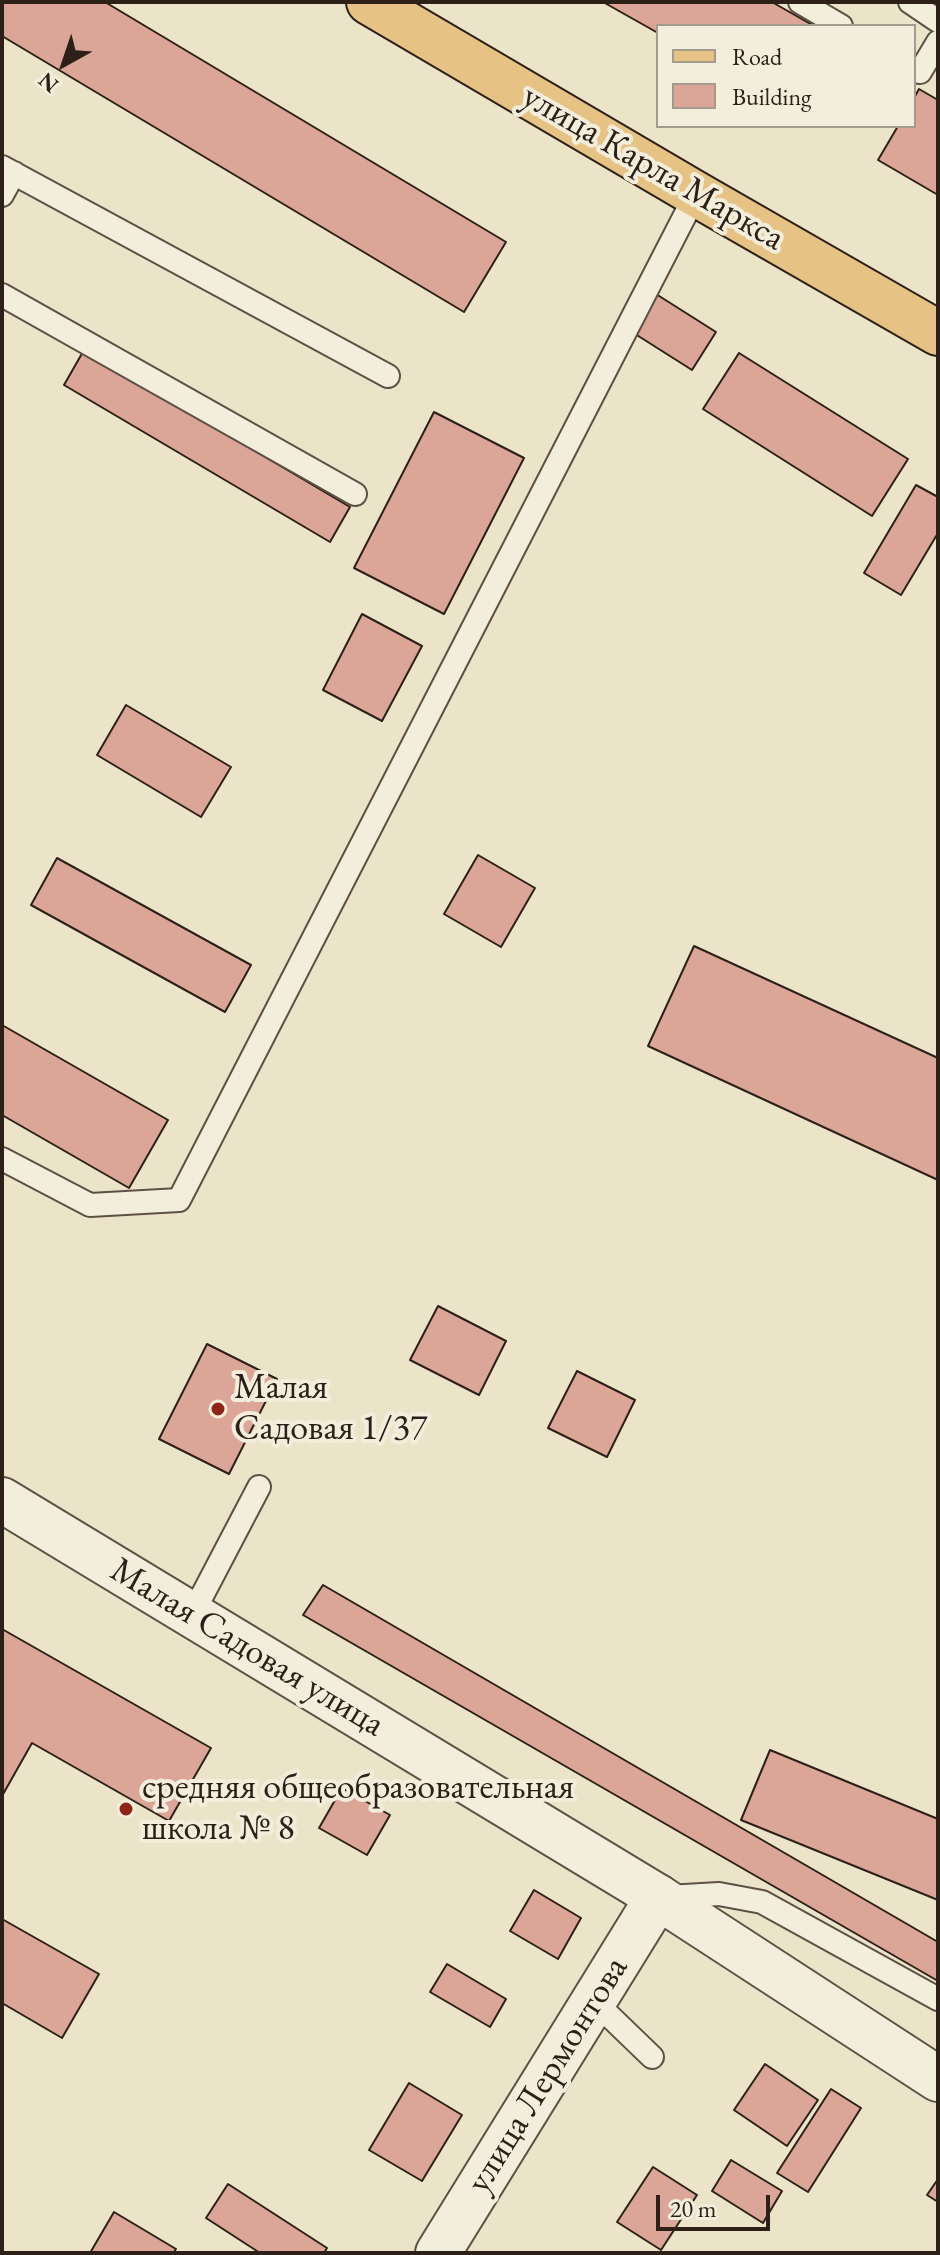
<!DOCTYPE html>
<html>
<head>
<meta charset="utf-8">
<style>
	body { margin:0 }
	#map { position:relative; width:940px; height:2255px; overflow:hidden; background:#ece4c9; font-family:"EB Garamond",serif }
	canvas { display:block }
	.frame { position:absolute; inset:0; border:4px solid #2c2018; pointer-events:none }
	.legend { position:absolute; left:656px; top:24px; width:260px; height:104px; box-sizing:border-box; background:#f3eddc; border:2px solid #a39b8e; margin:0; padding:10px 14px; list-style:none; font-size:24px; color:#2c2018 }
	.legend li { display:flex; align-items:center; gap:16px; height:40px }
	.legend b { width:40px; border:2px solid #a39b8e }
	.north { position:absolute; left:24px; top:24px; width:80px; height:80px; -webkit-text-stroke:6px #f3eddc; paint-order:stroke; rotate:220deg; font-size:22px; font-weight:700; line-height:32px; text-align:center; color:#2c2018 }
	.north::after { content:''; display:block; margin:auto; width:28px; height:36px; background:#2c2018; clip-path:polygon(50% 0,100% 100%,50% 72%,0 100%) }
	.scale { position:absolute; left:656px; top:2195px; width:114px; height:36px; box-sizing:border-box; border:4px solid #2c2018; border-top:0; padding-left:10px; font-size:24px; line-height:28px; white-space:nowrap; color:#2c2018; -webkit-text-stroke:6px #f3eddc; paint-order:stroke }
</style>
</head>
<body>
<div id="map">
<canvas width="940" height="2255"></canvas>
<div class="frame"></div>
<ul class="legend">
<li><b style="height:10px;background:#e6c284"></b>Road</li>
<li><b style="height:22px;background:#dba698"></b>Building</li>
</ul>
<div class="north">N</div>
<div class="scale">20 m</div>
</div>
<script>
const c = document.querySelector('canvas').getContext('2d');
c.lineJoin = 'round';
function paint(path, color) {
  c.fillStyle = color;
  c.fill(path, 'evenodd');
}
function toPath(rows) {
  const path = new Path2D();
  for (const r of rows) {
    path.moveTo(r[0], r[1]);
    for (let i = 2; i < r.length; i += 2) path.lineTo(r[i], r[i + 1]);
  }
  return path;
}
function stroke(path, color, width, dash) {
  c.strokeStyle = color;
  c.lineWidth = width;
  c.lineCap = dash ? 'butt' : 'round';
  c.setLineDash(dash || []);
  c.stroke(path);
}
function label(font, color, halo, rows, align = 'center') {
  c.font = font + ' "EB Garamond",serif';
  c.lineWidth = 8;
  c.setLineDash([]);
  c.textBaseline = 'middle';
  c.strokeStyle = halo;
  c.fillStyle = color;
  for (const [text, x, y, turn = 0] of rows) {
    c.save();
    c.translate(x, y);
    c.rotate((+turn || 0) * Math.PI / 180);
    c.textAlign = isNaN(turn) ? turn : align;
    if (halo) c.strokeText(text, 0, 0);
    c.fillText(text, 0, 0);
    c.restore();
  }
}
const building = toPath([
	[2,2,105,2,506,242,464,312,2,36,2,2],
	[603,2,772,2,814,26,658,26,658,33,603,2],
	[919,89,938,100,938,195,878,160,898,126,914,126,914,98,919,89],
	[656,294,716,332,692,370,632,332,656,294],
	[84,350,350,507,330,542,64,385,84,350],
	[739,353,908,459,872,516,703,409,739,353],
	[434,412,524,458,444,614,354,568,434,412],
	[916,485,938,497,938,533,901,595,864,573,916,485],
	[362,614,422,646,382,721,323,690,362,614],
	[126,705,231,767,201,817,97,755,126,705],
	[478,855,535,888,501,947,444,914,478,855],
	[57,858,251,965,225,1012,31,905,57,858],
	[694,946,938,1058,938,1180,648,1046,694,946],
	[2,1025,168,1120,129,1188,2,1115,2,1025],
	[438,1306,506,1341,479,1395,410,1360,438,1306],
	[207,1344,277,1379,229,1474,159,1439,207,1344],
	[577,1371,635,1400,607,1457,548,1428,577,1371],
	[323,1585,938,1942,938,1981,303,1615,323,1585],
	[2,1629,211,1748,169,1821,32,1743,2,1796,2,1629],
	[770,1750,938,1819,938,1900,741,1820,770,1750],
	[342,1788,390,1815,367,1855,319,1828,342,1788],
	[534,1890,581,1918,558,1959,510,1931,534,1890],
	[2,1919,99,1974,62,2038,2,2003,2,1919],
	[447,1964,506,1999,490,2027,430,1992,447,1964],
	[765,2064,818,2100,787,2146,734,2110,765,2064],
	[409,2083,462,2115,422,2181,369,2150,409,2083],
	[831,2089,861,2108,808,2192,777,2173,831,2089],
	[731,2160,782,2191,763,2223,712,2191,731,2160],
	[653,2167,697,2195,661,2250,617,2222,653,2167],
	[938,2179,938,2202,927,2195,938,2179],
	[228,2184,327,2248,324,2253,260,2253,206,2218,228,2184],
	[114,2212,176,2249,173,2253,90,2253,114,2212]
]);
paint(building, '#dba698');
stroke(building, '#2c2018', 2);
const service = toPath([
	[800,2,841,26],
	[910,2,938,21],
	[920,72,938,42],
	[2,167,388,376],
	[2,195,14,173],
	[2,295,355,494],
	[2,1159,90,1205,179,1200,696,194],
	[192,1615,259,1487],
	[667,1897,719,1894,762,1902,938,1999],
	[594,2001,652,2057]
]);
const minor = toPath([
	[438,2253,658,1897]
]);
const tertiary = toPath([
	[2,1500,658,1897,938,2079]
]);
const primary = toPath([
	[369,2,696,194,938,333]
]);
stroke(service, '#5c5144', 26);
stroke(minor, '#5c5144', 48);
stroke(tertiary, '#5c5144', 48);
stroke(primary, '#2c2018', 48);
stroke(service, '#f3eddc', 22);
stroke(minor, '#f3eddc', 44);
stroke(tertiary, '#f3eddc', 44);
stroke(primary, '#e6c284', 44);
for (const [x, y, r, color] of [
	[218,1409,8,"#8f2418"],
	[126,1809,8,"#8f2418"]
]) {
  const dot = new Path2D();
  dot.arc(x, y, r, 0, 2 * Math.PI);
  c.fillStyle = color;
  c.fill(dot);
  stroke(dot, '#f3eddc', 3);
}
label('36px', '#2c2018', '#f3eddc', [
	["улица Карла Маркса",653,168,30],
	["Малая Садовая улица",247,1648,31],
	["улица Лермонтова",548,2075,-58]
]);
label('36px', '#2c2018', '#f3eddc', [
	["Малая",234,1388],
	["Садовая 1/37",234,1429],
	["средняя общеобразовательная",142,1788],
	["школа № 8",142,1829]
], 'left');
</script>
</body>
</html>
